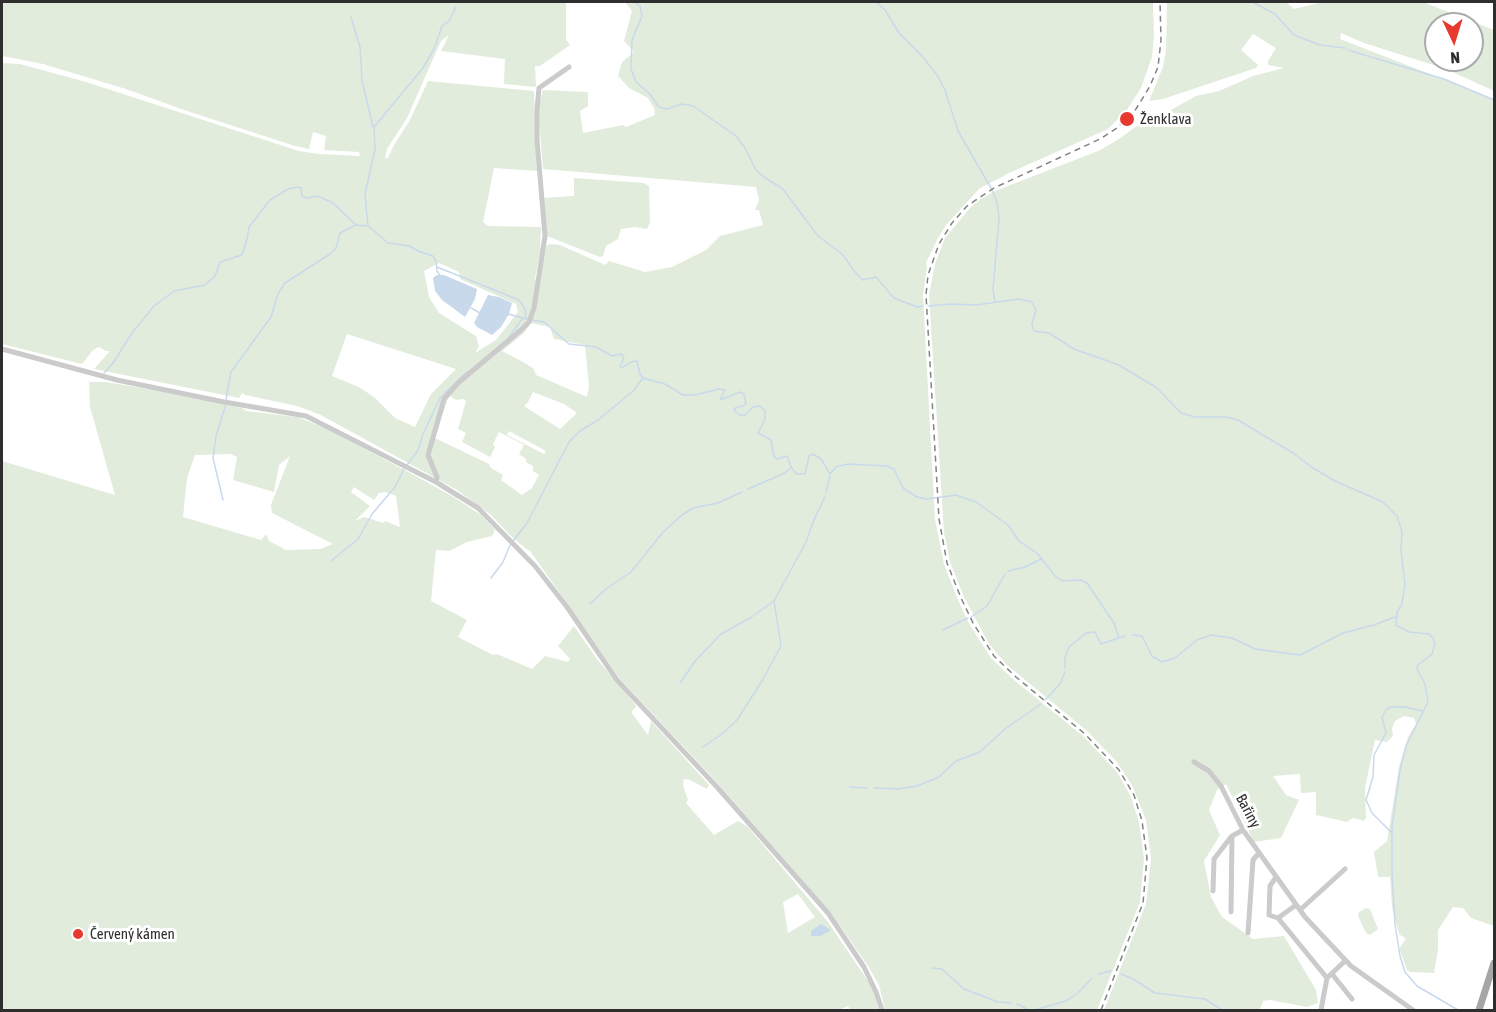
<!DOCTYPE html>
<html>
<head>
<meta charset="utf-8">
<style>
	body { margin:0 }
	#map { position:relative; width:1496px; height:1012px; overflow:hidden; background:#fff; font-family:"Asap Condensed",sans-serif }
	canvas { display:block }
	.frame { position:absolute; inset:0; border:3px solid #2e2e2e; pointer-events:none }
	.north { position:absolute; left:1424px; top:12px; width:60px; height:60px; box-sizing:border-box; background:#fff; border:2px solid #ababab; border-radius:50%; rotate:176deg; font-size:16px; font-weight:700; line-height:24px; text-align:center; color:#2e2e2e }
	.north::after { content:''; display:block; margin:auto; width:21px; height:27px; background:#e7392e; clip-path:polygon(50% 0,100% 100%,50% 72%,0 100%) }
</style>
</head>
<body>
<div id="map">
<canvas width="1496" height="1012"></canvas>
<div class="frame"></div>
<div class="north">N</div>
</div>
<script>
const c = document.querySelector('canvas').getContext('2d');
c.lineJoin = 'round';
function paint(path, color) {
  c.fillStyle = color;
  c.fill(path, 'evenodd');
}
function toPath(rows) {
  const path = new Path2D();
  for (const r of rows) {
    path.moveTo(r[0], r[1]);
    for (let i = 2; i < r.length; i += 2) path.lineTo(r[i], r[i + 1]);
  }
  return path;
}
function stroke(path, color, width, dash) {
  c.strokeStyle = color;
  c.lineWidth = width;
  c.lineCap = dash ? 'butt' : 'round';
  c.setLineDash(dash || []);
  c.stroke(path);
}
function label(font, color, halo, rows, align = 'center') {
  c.font = font + ' "Asap Condensed",sans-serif';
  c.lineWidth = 6;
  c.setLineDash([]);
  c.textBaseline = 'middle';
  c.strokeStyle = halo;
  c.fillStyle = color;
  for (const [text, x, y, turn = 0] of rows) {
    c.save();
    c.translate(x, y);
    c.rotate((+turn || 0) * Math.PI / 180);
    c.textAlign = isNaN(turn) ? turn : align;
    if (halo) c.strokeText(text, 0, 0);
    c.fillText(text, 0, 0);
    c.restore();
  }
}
paint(toPath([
	[2,2,566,2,566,40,570,45,540,66,535,66,536,87,504,84,505,59,441,51,449,35,441,41,407,118,387,149,385,158,388,158,394,145,410,120,428,81,534,91,537,171,494,168,483,222,488,226,541,227,540,251,535,279,540,282,546,246,550,244,560,245,605,265,609,261,645,272,672,267,706,250,720,236,763,225,759,210,755,210,759,200,756,187,543,169,538,109,543,90,588,92,588,106,580,111,583,133,623,125,626,127,655,115,654,108,648,98,629,88,618,76,622,62,634,52,624,41,632,11,625,2,1153,2,1154,36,1152,57,1141,88,1127,110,1108,129,1007,174,979,189,946,225,938,238,926,263,927,267,923,295,935,519,944,564,958,600,970,625,991,658,1014,680,1083,736,1117,772,1131,797,1139,822,1144,858,1140,902,1097,1010,885,1010,879,985,868,966,831,913,713,778,620,679,530,551,526,549,510,535,491,515,457,490,321,415,297,406,245,395,242,393,239,398,94,369,110,351,106,351,99,347,93,350,82,364,2,344,2,63,20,64,86,82,299,151,319,154,360,156,359,152,324,150,326,136,313,132,309,149,295,146,184,110,126,89,43,64,2,56],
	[439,263,459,272,460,279,516,304,518,312,496,340,475,353,479,346,476,336,439,313,429,297,424,271],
	[531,323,550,327,554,339,585,345,589,386,587,397,536,375,534,369,525,363,502,351,524,333],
	[347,334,456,369,431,394,415,427,395,418,374,397,359,387,332,376],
	[533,392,564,404,577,413,560,429,524,406,528,402],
	[450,396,456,400,463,399,466,401,458,429,466,433,462,442,490,457,495,447,493,444,499,432,524,445,519,454,526,459,526,462,533,466,533,471,539,475,532,488,522,495,501,480,503,475,491,468,489,464,435,438,448,398],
	[509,431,546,451,544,454,507,435],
	[1167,2,1286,2,1294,9,1323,2,1423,2,1494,30,1494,91,1446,69,1364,43,1341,33,1340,39,1494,99,1494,926,1471,918,1463,908,1453,907,1438,930,1438,950,1434,973,1410,972,1407,970,1400,951,1400,947,1406,939,1399,934,1392,907,1390,877,1378,877,1374,852,1387,841,1399,767,1408,737,1416,724,1414,718,1404,716,1395,721,1392,728,1393,736,1387,742,1375,740,1365,788,1366,818,1364,821,1353,818,1347,822,1316,815,1316,792,1301,793,1300,774,1273,776,1286,795,1299,800,1281,838,1254,842,1226,784,1217,790,1209,810,1220,835,1204,861,1211,897,1222,917,1253,939,1284,936,1316,990,1318,1003,1307,1007,1270,1000,1263,1001,1260,1010,1104,1010,1146,904,1151,858,1146,820,1132,785,1116,761,1087,731,1007,665,989,644,964,597,950,562,944,533,929,295,935,264,945,238,970,208,981,199,995,191,1098,151,1116,141,1145,120,1169,111,1196,96,1219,91,1253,76,1284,68,1268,65,1268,61,1276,48,1253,34,1241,50,1258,65,1256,68,1163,99,1149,101,1163,67,1166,51],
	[1436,24,1472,24,1472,60,1436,60],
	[574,178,644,183,649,186,650,222,647,229,635,227,621,229,618,239,606,246,603,256,600,257,547,236,544,198,574,196],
	[89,382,106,382,148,389,149,388,242,408,246,411,298,417,327,429,414,475,452,496,481,515,495,530,492,536,467,542,449,551,436,550,431,601,467,620,458,637,493,655,497,654,532,669,545,656,568,662,570,659,558,646,574,626,597,659,635,704,636,707,631,712,648,735,651,721,709,785,707,789,690,780,684,779,683,785,688,800,686,803,714,835,738,821,748,827,828,922,872,987,879,1010,850,1010,848,1006,839,1010,2,1010,2,461,115,495,90,407],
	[231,454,237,457,233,480,274,492,279,465,290,456,271,505,272,513,333,544,320,549,286,550,269,541,266,534,261,540,183,517,187,478,195,455],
	[354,487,374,500,379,493,385,492,396,496,400,527,385,521,384,523,364,517,355,521,370,506,351,492],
	[798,894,815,917,788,933,783,902],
	[1366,908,1370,909,1378,929,1370,935,1366,933,1358,916,1359,912]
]), '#e2ecdc');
paint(toPath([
	[437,275,444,275,477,289,475,299,465,317,442,300,435,291,433,278],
	[488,295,499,297,512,303,509,314,501,327,492,335,477,327,474,323],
	[821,924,831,930,821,936,811,936,811,931]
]), '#c8d9ec');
stroke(toPath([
	[635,2,640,6,642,16,632,40,631,69,636,82,649,93,659,107,667,109,682,104,693,106,736,136,745,148,756,170,764,177,783,189,817,235,843,255,855,272,863,280,876,277,894,298,917,307,923,306],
	[876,2,885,10,899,33,922,56,937,75,945,90,958,131,991,188,997,202,999,219,993,289,995,301],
	[1252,2,1275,14,1294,35,1320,45,1345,48],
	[351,17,360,47,362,81,373,127],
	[1348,50,1444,79,1494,100],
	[368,226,365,194,375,149,374,127,423,68,434,49,442,26,449,21,456,7],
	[437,267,519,300,525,309,526,319],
	[928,306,951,304,976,305,1019,299,1032,302,1036,310,1032,324,1034,331,1049,333,1074,349,1119,365,1157,388,1181,413,1195,417,1226,417,1238,420,1293,453,1313,468,1335,481,1383,502,1397,516,1402,532,1401,550,1405,584,1402,604,1397,612,1396,625,1409,632,1429,634,1433,638,1435,643,1432,654,1418,665,1417,669,1425,684,1428,702,1406,746,1400,770,1392,827,1392,874,1395,924,1400,956,1405,972,1417,986,1458,1010],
	[471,308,480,313],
	[508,314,527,319],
	[532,320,544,322,569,344,596,347,612,356,622,354,624,358,620,366,622,368,631,362,637,361,640,374,643,378,665,384,683,395,695,395,719,389,725,390,720,400,740,392,744,394,746,404,743,406,735,408,734,411,740,415,745,415,753,407,760,406,765,411,765,419,758,433,771,440,774,457,777,459,787,456,792,469,797,474,805,474,809,456,813,454,821,459,830,474,836,467,848,464,887,466,894,469,903,488,917,497,927,499,956,495,976,502,1008,525,1019,541,1038,554,1055,576,1062,581,1081,580,1087,583,1114,623,1119,638,1125,636],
	[509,337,522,319],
	[104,373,113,363,132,333,154,306,174,291,205,285,215,276,220,262,242,255,247,239,249,227,270,200,288,189,298,187,301,188,302,196,306,198,318,196,333,203,356,225,368,226,388,243,409,246,418,251,433,256,436,261,437,271,441,277],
	[226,400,231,372,271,317,278,294,285,283,330,254,336,248,340,233,356,225],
	[407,465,418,450,423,434,440,398,467,372],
	[748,489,785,473,790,468],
	[826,492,830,476],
	[223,500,213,458,216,436,226,404],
	[513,541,527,523,569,442,580,431,598,420,633,391,643,378],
	[331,561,358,539,372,514,395,487,404,469],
	[1008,571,1025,567,1041,559],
	[491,578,503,562,510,545],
	[590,604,606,589,631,572,663,532,682,515,693,508,718,503,742,492],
	[971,617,987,606,1005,574],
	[943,630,968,618],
	[1132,635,1142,636,1152,656,1162,662,1175,658,1197,640,1211,635,1232,638,1255,649,1300,655,1343,633,1374,625,1395,617],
	[1065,668,1065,658,1069,647,1086,633,1095,632,1101,644,1119,638],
	[680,683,696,660,721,634,750,618,774,601],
	[1045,700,1060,684,1065,672],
	[703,747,722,734,737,720,762,681,781,646,774,601,806,542,813,522,825,497],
	[850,787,867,788],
	[874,788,898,789,917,786,939,777,956,761,980,752,1005,729,1041,704],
	[1392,833,1372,813,1366,800,1373,777,1374,755,1386,733,1382,717,1386,710,1391,707,1405,707,1423,711],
	[932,968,942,969,964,989,998,1002,1011,1003],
	[1098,974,1111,971],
	[1121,974,1133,979,1155,993,1205,999,1222,1010],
	[1017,1004,1027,1009],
	[1034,1010,1066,1001,1078,993,1092,978]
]), '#c8d9ec', 1.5);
stroke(toPath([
	[2,349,117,380,224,402,306,416,436,482,478,508,535,566,567,607,617,680,717,787,828,913,864,967,876,992,882,1010],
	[436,482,437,477,428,455,444,399,458,383,521,330,529,322,534,308,545,236,537,140,537,110,539,88,569,67],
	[1194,762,1209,771,1221,786,1243,830,1305,917,1319,932,1351,966,1413,1010],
	[1276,877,1270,886,1269,915,1278,918,1327,978],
	[1213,891,1214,859,1231,837],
	[1300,910,1345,869],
	[1231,912,1232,836,1243,830],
	[1278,918,1296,905],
	[1248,933,1253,860,1259,853],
	[1332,974,1352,999],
	[1321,1010,1327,978,1345,961]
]), '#cbcbcb', 5);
stroke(toPath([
	[1479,1010,1494,963]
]), '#a6a6a6', 7);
stroke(toPath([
	[1101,1010,1143,903,1147,858,1142,821,1134,795,1119,770,1085,734,1016,677,994,656,973,623,961,598,947,563,939,519,926,295,928,275,939,244,952,223,967,206,994,188,1100,139,1117,128,1136,109,1150,86,1158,67,1161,40,1160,2]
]), '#838383', 1.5, [6, 4.5]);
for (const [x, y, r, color] of [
	[1127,119,8,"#e7392e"],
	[78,934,6,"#e7392e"]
]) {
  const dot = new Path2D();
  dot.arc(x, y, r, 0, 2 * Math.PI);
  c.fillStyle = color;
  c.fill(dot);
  stroke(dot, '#fff', 2);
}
label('15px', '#2e2e2e', '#fff', [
	["Ženklava",1140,119],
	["Červený kámen",90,934]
], 'left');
label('15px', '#2e2e2e', '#fff', [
	["Bařiny",1248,811,62]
]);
</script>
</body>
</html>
